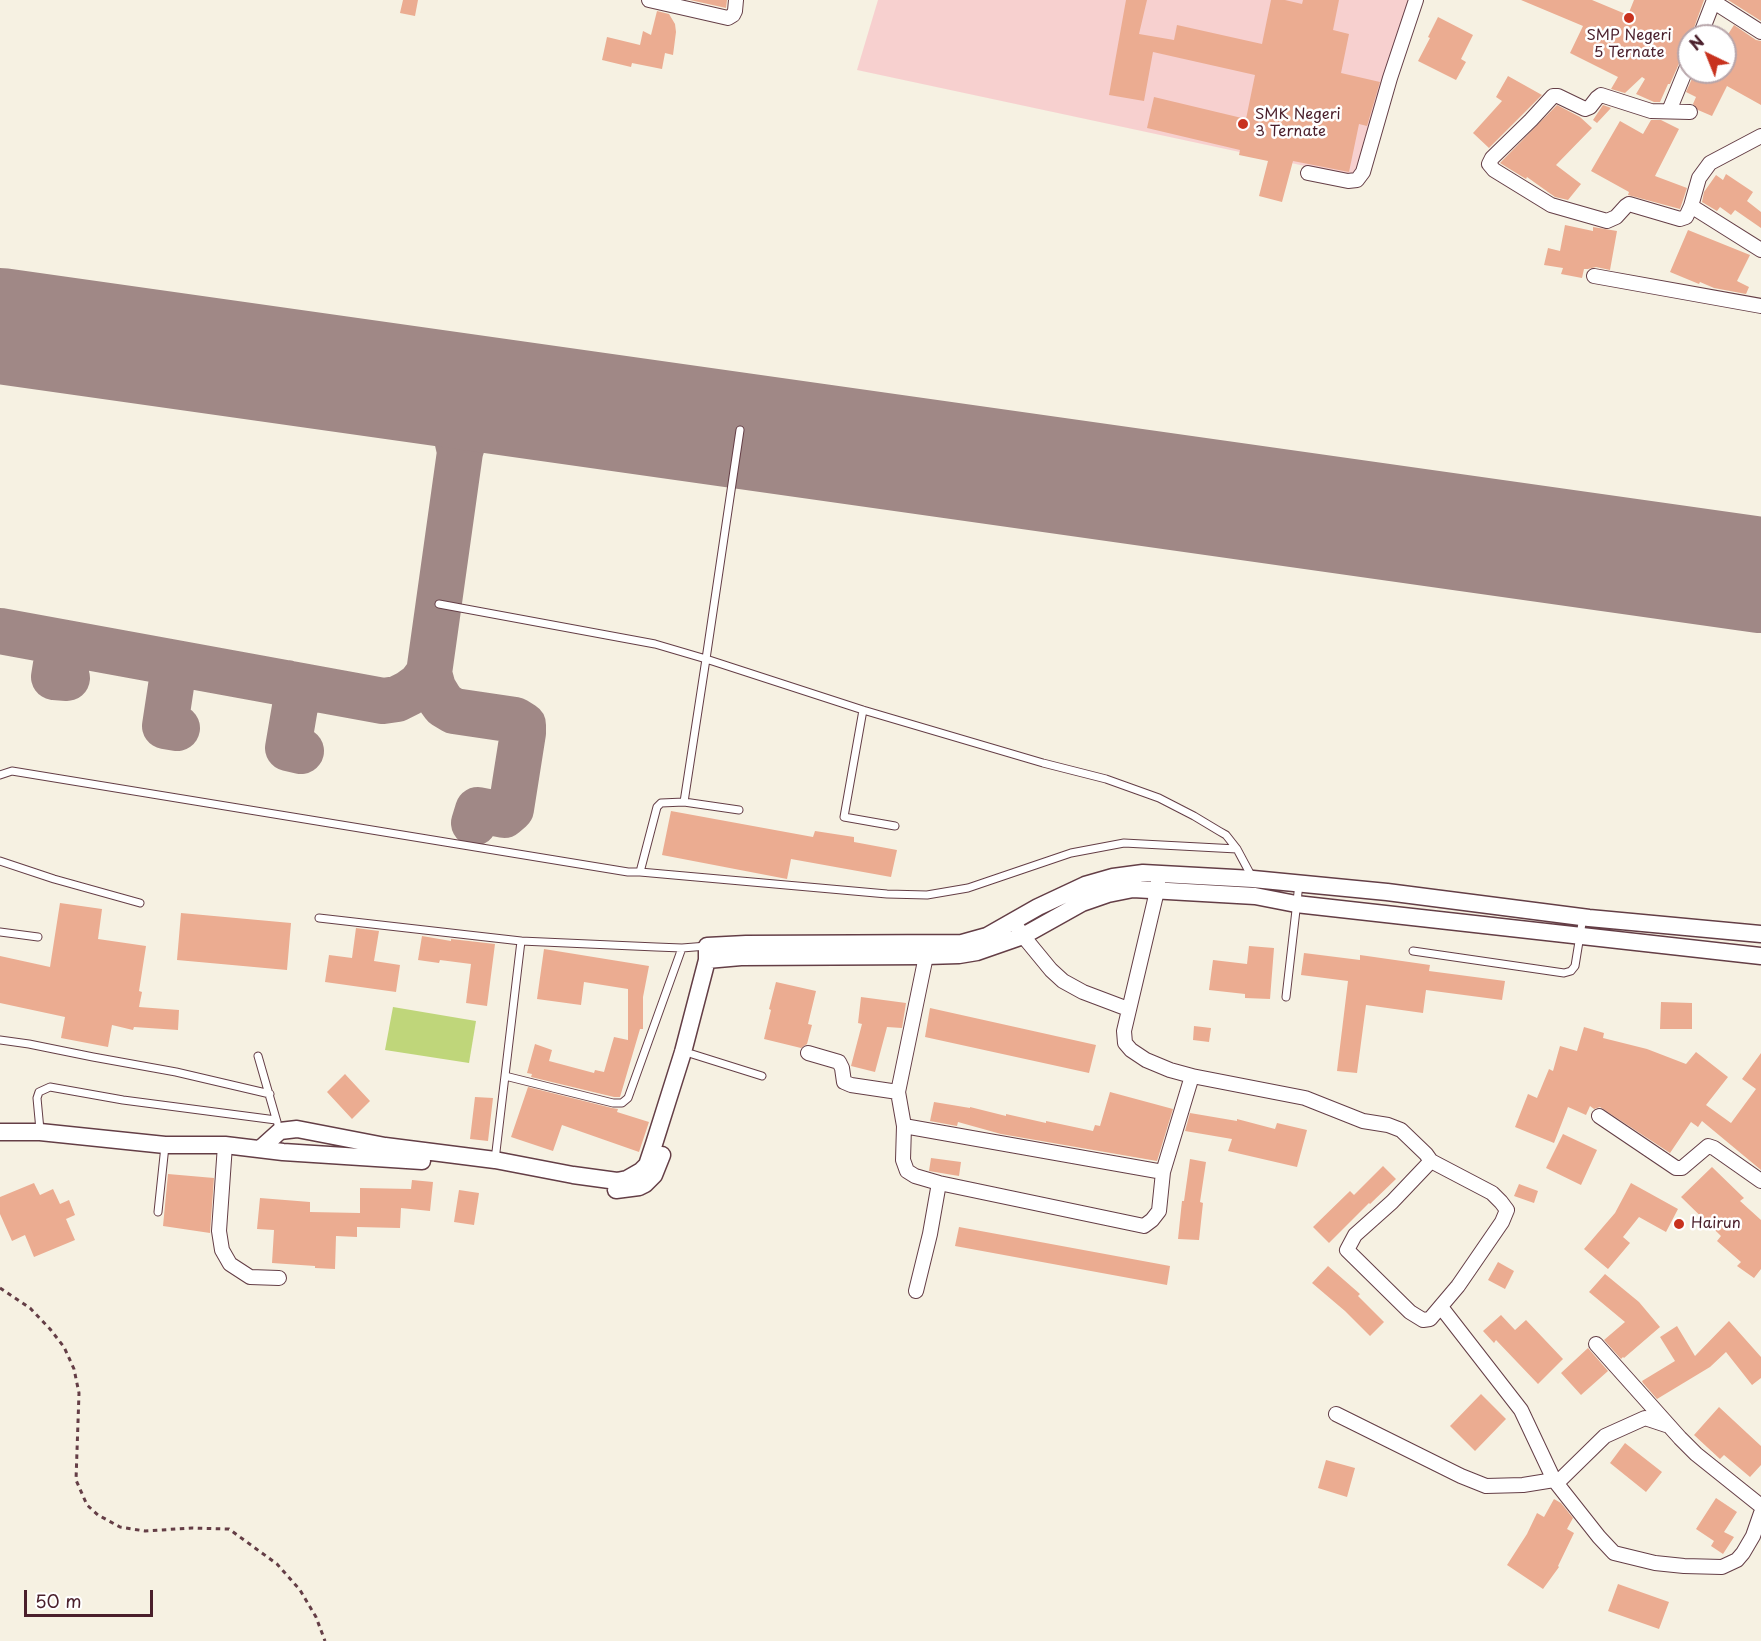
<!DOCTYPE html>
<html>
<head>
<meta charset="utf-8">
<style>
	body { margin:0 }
	#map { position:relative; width:1761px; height:1641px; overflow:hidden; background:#f6f1e2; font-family:"Playpen Sans",sans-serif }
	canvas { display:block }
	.north { position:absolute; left:1677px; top:24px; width:60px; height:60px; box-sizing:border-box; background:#fff; border:2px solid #b7a5aa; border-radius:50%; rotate:317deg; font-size:16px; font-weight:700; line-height:24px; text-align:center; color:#4a1f2b }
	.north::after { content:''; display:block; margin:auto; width:21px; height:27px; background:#c8321e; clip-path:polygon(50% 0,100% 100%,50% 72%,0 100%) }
	.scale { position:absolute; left:24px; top:1590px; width:129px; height:27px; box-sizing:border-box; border:3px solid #4a1f2b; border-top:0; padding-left:8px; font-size:18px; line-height:21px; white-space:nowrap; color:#4a1f2b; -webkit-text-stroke:4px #fff; paint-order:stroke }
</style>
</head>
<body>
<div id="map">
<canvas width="1761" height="1641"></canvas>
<div class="north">N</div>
<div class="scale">50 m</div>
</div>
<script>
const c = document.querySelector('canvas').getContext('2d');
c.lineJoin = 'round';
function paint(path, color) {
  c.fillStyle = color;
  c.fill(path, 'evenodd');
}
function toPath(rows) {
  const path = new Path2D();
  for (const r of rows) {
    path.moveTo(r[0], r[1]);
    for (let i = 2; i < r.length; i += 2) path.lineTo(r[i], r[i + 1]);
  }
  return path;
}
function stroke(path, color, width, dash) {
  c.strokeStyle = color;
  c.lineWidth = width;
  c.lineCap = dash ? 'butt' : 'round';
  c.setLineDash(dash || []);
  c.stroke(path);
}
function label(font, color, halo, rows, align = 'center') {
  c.font = font + ' "Playpen Sans",sans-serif';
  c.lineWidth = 5;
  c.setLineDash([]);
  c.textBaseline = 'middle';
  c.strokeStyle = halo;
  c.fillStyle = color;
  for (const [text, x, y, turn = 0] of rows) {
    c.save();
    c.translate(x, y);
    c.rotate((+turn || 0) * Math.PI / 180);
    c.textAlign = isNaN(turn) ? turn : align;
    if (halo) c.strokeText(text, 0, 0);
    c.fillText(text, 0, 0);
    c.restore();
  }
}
paint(toPath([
	[878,0,1415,0,1361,178,857,70]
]), '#f7d0cf');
paint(toPath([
	[393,1007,476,1021,469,1063,385,1050]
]), '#bfd67a');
stroke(toPath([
	[460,452,465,436,473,425,486,413,501,405,519,399],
	[0,631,383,701,397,699,409,693,420,685,429,673,460,452,455,429,446,411,409,383],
	[52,642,58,652,54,677,67,678],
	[164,661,173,673,165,726,177,728],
	[429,673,433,688,439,698,444,705,454,711,515,720,523,725,523,733,511,809,504,815,478,810,474,823],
	[287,683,295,689,297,695,288,748,301,751]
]), '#a08886', 46);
stroke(toPath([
	[0,326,1761,575]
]), '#a08886', 116);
paint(toPath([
	[403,0,418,0,415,16,400,13],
	[690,0,727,0,726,8],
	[1126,0,1147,0,1139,34,1174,40,1177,25,1262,44,1271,0,1285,0,1302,4,1303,0,1339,0,1333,30,1349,34,1341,73,1380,82,1367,126,1359,124,1349,172,1293,161,1282,202,1259,196,1268,161,1239,155,1240,150,1147,128,1154,97,1246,119,1255,75,1153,52,1144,101,1109,95],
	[1521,0,1592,0,1628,15,1634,0,1704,0,1691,36,1689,36,1689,53,1684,55,1681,59,1670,84,1668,84,1660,102,1654,102,1636,94,1645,79,1642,77,1625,93,1611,89,1618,77,1570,53,1583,26],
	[1728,0,1761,0,1761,21],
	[657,11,669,14,675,24,676,32,673,55,665,53,662,69,632,63,631,67,602,60,607,37,640,45,643,31,651,35],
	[1438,17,1473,35,1461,59,1466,62,1456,80,1418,61,1430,38,1428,37],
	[1734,25,1756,40,1761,41,1761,105,1727,86,1712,116,1698,110,1693,104,1696,97,1686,92,1695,72,1725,72,1725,39],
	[1508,76,1542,95,1489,148,1473,133,1502,101,1496,97],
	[1557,105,1580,117,1592,128,1556,165,1581,184,1568,200,1555,197,1527,177,1526,179,1500,163],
	[1603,105,1611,108,1597,123,1593,120],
	[1651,120,1661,120,1679,129,1655,176,1687,188,1680,209,1628,195,1629,192,1591,171,1620,121,1643,134],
	[1726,174,1753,192,1747,201,1761,212,1761,228,1735,210,1731,215,1720,207,1717,211,1702,202,1704,192,1716,175,1723,180],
	[1565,225,1593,231,1593,227,1617,231,1610,270,1596,267,1588,269,1584,269,1582,278,1561,274,1563,268,1544,265,1548,248,1560,251],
	[1688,230,1750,255,1737,281,1749,287,1746,294,1714,288,1700,282,1699,284,1670,272],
	[671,811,813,837,815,831,854,837,854,842,897,850,891,877,791,859,787,879,662,855],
	[60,903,102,909,98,939,146,946,139,991,142,992,139,1007,179,1010,178,1030,134,1027,133,1030,112,1025,108,1047,61,1038,65,1017,0,1003,0,956,50,967],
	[181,913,291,923,287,970,177,960],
	[356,928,379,931,374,961,400,965,396,992,325,982,329,955,352,958],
	[422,936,451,941,451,939,495,944,487,1006,466,1003,471,964,440,960,439,963,418,960],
	[1249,946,1274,948,1270,999,1245,998,1245,994,1209,990,1213,960,1247,964],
	[544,949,649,966,643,997,643,1029,640,1029,620,1097,614,1097,531,1077,532,1074,527,1073,535,1044,552,1050,549,1061,594,1073,595,1070,604,1072,614,1037,628,1040,628,989,584,982,581,1005,537,999],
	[1304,953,1360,960,1360,955,1430,965,1429,971,1505,981,1502,1000,1426,990,1423,1013,1366,1005,1357,1073,1337,1071,1348,981,1301,975],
	[776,982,816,991,808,1024,812,1025,807,1044,801,1048,764,1039,771,1010,769,1009],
	[861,997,906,1003,902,1028,887,1027,875,1072,851,1066,862,1024,858,1023],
	[1661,1002,1692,1003,1692,1029,1660,1029],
	[930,1008,1096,1045,1089,1073,925,1037],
	[1194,1026,1211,1028,1209,1042,1193,1040],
	[1584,1027,1604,1033,1603,1038,1647,1049,1686,1064,1696,1052,1728,1077,1706,1105,1731,1123,1756,1089,1742,1079,1761,1053,1761,1170,1702,1121,1698,1127,1691,1122,1670,1153,1600,1107,1594,1109,1590,1106,1586,1115,1568,1107,1554,1143,1515,1127,1528,1094,1537,1098,1549,1069,1553,1071,1560,1046,1577,1051],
	[345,1074,370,1101,352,1119,327,1092],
	[528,1087,612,1108,618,1109,617,1112,649,1122,639,1152,562,1125,553,1151,511,1137],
	[1110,1092,1173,1109,1157,1161,1001,1134,958,1122,957,1126,930,1121,934,1102,970,1108,970,1107,1006,1116,1006,1114,1046,1123,1046,1121,1093,1131,1095,1125,1100,1126],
	[475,1097,493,1098,488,1141,470,1139],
	[1190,1113,1237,1121,1237,1119,1275,1129,1277,1123,1307,1130,1297,1167,1228,1151,1232,1139,1185,1131],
	[1563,1134,1597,1150,1581,1185,1546,1168],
	[931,1158,961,1162,959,1176,929,1171],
	[1190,1159,1206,1162,1200,1202,1203,1203,1199,1240,1178,1239,1182,1201,1184,1201],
	[1383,1166,1396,1179,1370,1204,1369,1203,1329,1243,1313,1227,1350,1191,1354,1195],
	[1712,1167,1744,1198,1740,1201,1761,1220,1761,1269,1754,1278,1737,1266,1741,1262,1717,1241,1721,1236,1681,1197],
	[168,1174,214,1178,210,1233,163,1226],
	[412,1180,433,1182,430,1211,401,1208,400,1228,357,1227,357,1237,336,1236,335,1269,315,1268,315,1266,272,1263,274,1230,257,1229,260,1198,310,1202,310,1212,360,1213,360,1188,411,1189],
	[34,1183,40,1195,53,1189,60,1204,69,1200,75,1215,66,1219,75,1240,34,1257,25,1235,12,1241,0,1214,0,1197],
	[1631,1183,1678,1209,1666,1232,1639,1217,1623,1237,1630,1243,1608,1269,1584,1249,1615,1213],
	[1519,1184,1538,1191,1534,1203,1514,1196],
	[459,1190,479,1193,474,1225,454,1222],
	[959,1227,1170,1266,1167,1285,955,1246],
	[1498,1262,1514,1271,1505,1289,1488,1280],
	[1328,1266,1360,1294,1358,1296,1384,1322,1370,1336,1345,1311,1312,1283],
	[1605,1274,1639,1302,1660,1327,1624,1358,1623,1357,1621,1359,1604,1340,1625,1322,1589,1292],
	[1501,1315,1515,1330,1526,1320,1563,1359,1538,1384,1496,1340,1494,1343,1483,1331],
	[1729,1321,1761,1357,1761,1378,1752,1385,1726,1352,1710,1367,1657,1399,1643,1383,1642,1381,1675,1361,1660,1337,1677,1326,1695,1356],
	[1588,1348,1608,1371,1581,1395,1561,1373],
	[1481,1394,1506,1419,1475,1451,1450,1426],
	[1719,1407,1761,1446,1761,1465,1750,1477,1724,1455,1720,1459,1694,1435],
	[1625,1443,1662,1472,1646,1492,1610,1463],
	[1326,1460,1355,1468,1347,1497,1318,1488],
	[1716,1498,1737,1512,1724,1532,1734,1537,1723,1554,1711,1546,1714,1541,1696,1529],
	[1554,1499,1561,1503,1573,1518,1567,1529,1574,1533,1558,1566,1559,1567,1543,1589,1507,1565,1527,1534,1537,1513,1544,1517],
	[1618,1584,1669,1602,1659,1629,1608,1611]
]), '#ebac91');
const service = toPath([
	[439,604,655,644,706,659,863,710,1043,763,1106,779,1159,798,1194,816,1219,831,1226,835,1237,849,1252,877],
	[863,710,844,817,895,826],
	[0,775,12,771,628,872,640,872,657,807,661,803,684,802,706,659,740,430],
	[684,802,739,810],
	[0,861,54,879,140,903],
	[640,872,887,894,927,895,968,888,1071,853,1124,843,1237,849],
	[319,918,521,941],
	[0,932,38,937],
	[1413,951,1564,973,1571,971,1575,966,1583,917],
	[1286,997,1299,884],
	[0,1040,29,1044,93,1057,176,1072,270,1094],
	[692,1054,762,1076],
	[258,1056,277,1122],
	[505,1076,613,1103,622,1103,628,1098,682,948],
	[40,1130,37,1098,39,1092,50,1087,123,1100,276,1120],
	[495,1160,521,941,656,947,682,948,707,946],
	[158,1212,165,1146]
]);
const minor = toPath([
	[649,0,728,18,733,15,735,11,736,0],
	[1714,2,1761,32],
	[1700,36,1714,0],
	[1669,111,1689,62],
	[1690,112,1651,111,1601,95,1597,98,1590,107,1585,109,1558,96,1553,96,1531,120,1492,158,1489,164,1494,170,1551,205,1607,221,1616,217,1626,206,1629,204,1680,219,1686,217,1691,206,1699,178,1710,163,1761,136],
	[1308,173,1348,181,1357,180,1363,172,1390,78,1416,0],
	[1691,206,1761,250],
	[1594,276,1761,306],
	[1159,873,1157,891,1124,1031,1125,1043,1131,1050,1146,1060,1170,1070,1192,1076,1305,1098,1363,1121,1388,1125,1401,1130,1426,1154,1431,1161,1492,1193,1501,1202,1507,1210,1502,1222,1458,1286,1430,1319,1423,1320,1410,1312,1347,1250,1355,1235,1392,1202,1431,1161],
	[1014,922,1023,936,1051,970,1063,981,1083,992,1128,1009],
	[926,956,898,1092,904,1126,903,1160,907,1171,915,1176,939,1183,1144,1226,1152,1220,1159,1211,1163,1172,1192,1076],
	[808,1053,839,1062,842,1068,844,1082,851,1085,898,1092],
	[1599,1116,1676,1168,1682,1168,1708,1146,1714,1148,1761,1181],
	[904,1126,1163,1172],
	[225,1145,219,1231,222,1250,230,1264,250,1277,279,1278],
	[916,1291,930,1234,939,1183],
	[1441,1307,1521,1410,1554,1480,1599,1537,1614,1553,1655,1563,1684,1566,1722,1567,1737,1560,1743,1553,1753,1536,1761,1513],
	[1596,1344,1680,1438,1696,1454,1761,1506],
	[1336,1414,1461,1476,1486,1486,1523,1485,1554,1480],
	[1558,1482,1605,1436,1645,1418,1666,1425]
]);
const tertiary = toPath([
	[707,960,741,957,926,956,959,955,977,952,1023,936,1082,903,1108,894,1133,889,1255,896,1296,904,1761,956],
	[0,1132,40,1132,165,1145,225,1145,283,1152,422,1161],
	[260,1149,280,1131,297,1129,385,1146,495,1160,573,1175,617,1181,627,1179,641,1171,647,1165,654,1144,683,1052,707,960,707,946,746,944,962,943,987,936,1038,907,1085,885,1113,877,1143,873,1253,879,1387,892,1589,918,1761,934],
	[616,1190,639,1187,645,1184,654,1175,662,1155]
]);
stroke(service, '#643e46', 9);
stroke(minor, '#643e46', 16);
stroke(tertiary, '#643e46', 19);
stroke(toPath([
	[0,1288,30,1308,50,1329,64,1347,74,1369,79,1393,76,1480,87,1505,98,1515,120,1527,145,1531,192,1528,229,1529,277,1564,300,1590,316,1617,325,1641]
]), '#643e46', 3, [4.5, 4.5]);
stroke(service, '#fff', 7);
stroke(minor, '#fff', 14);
stroke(tertiary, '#fff', 16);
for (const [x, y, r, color] of [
	[1629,18,6,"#c8321e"],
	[1243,124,6,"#c8321e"],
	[1679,1224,6,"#c8321e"]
]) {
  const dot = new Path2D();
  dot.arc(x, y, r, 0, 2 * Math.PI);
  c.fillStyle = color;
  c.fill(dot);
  stroke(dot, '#fff', 2);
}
label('15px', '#4a1f2b', '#fff', [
	["SMP Negeri",1629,36,"center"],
	["5 Ternate",1629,53,"center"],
	["SMK Negeri",1255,115],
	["3 Ternate",1255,132],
	["Hairun",1691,1224]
], 'left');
</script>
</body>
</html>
